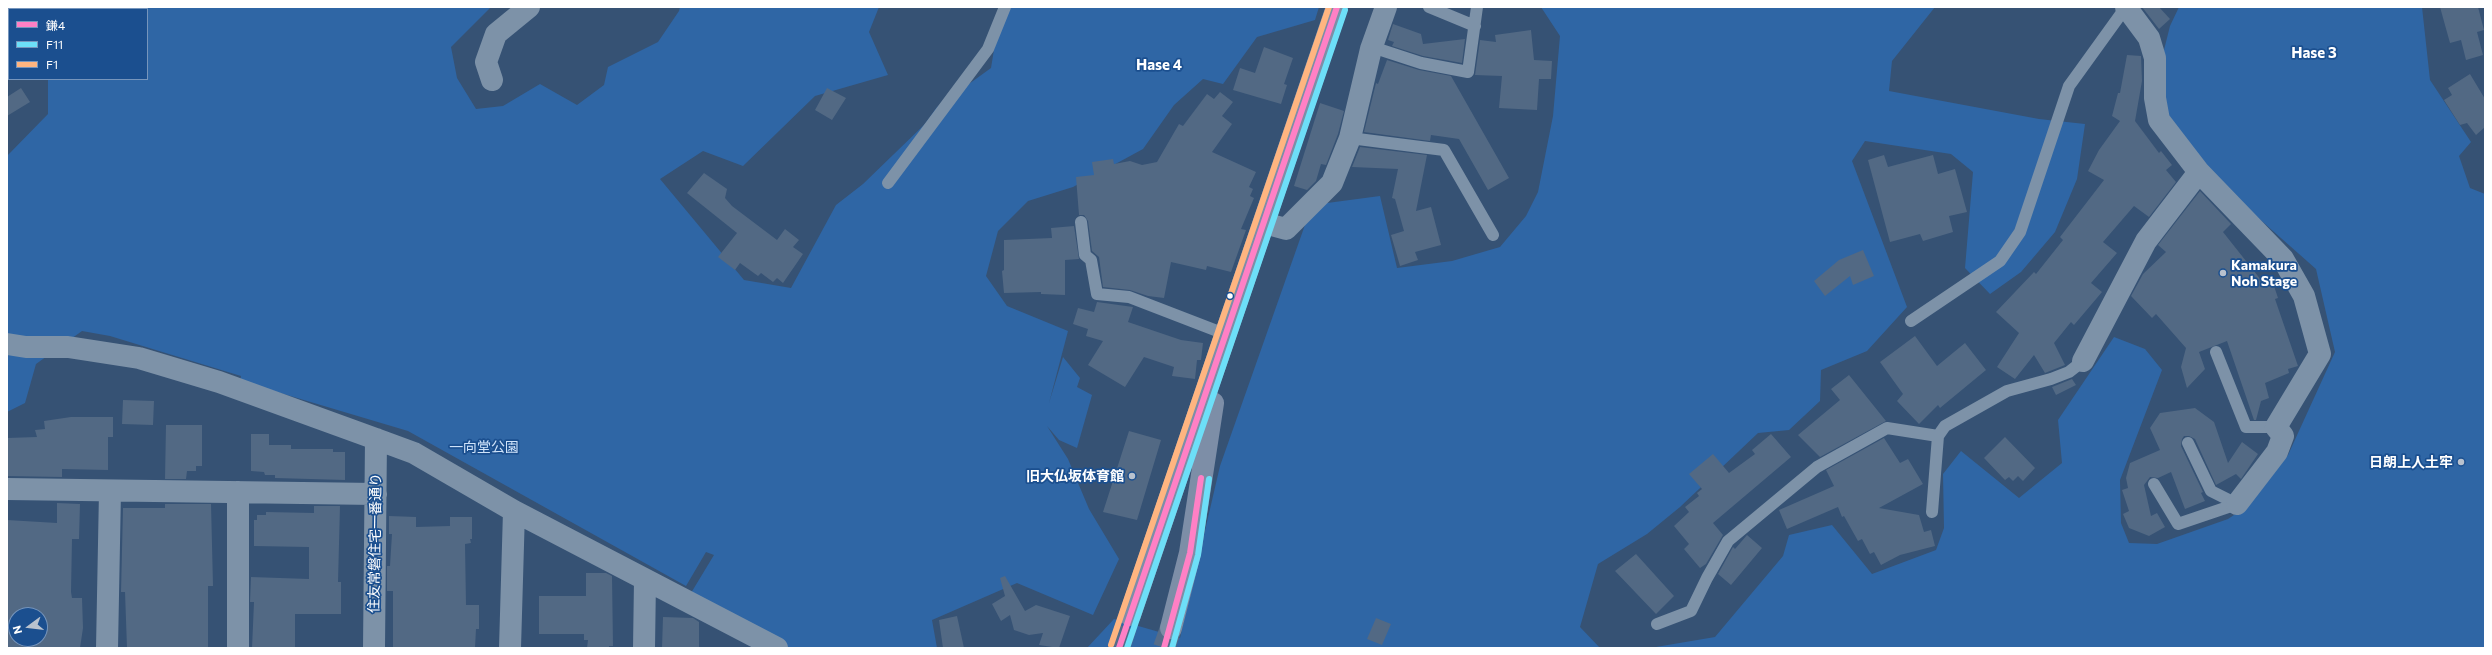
<!DOCTYPE html>
<html>
<head>
<meta charset="utf-8">
<style>
	body { margin:0 }
	#map { position:relative; width:2492px; height:655px; overflow:hidden; background:#365274; font-family:Commissioner,"Noto Sans JP",sans-serif }
	canvas { display:block }
	.frame { position:absolute; inset:0; border:8px solid #fff; pointer-events:none }
	.legend { position:absolute; left:8px; top:8px; width:140px; height:72px; box-sizing:border-box; background:#1b4f8f; border:1px solid #7695bc; margin:0; padding:5px 7px; list-style:none; font-size:12px; color:#fff }
	.legend li { display:flex; align-items:center; gap:8px; height:20px }
	.legend b { width:20px; border:1px solid #7695bc }
	.north { position:absolute; left:8px; top:607px; width:40px; height:40px; box-sizing:border-box; background:#1b4f8f; border:1px solid #7695bc; border-radius:50%; rotate:255deg; font-size:11px; font-weight:700; line-height:16px; text-align:center; color:#fff }
	.north::after { content:''; display:block; margin:auto; width:14px; height:18px; background:#b9c2ce; clip-path:polygon(50% 0,100% 100%,50% 72%,0 100%) }
</style>
</head>
<body>
<div id="map">
<canvas width="2492" height="655"></canvas>
<div class="frame"></div>
<ul class="legend">
<li><b style="height:5px;background:#ff80c5"></b>鎌4</li>
<li><b style="height:5px;background:#6ddff8"></b>F11</li>
<li><b style="height:5px;background:#ffb580"></b>F1</li>
</ul>
<div class="north">N</div>
</div>
<script>
const c = document.querySelector('canvas').getContext('2d');
c.lineJoin = 'round';
function paint(path, color) {
  c.fillStyle = color;
  c.fill(path, 'evenodd');
}
function toPath(rows) {
  const path = new Path2D();
  for (const r of rows) {
    path.moveTo(r[0], r[1]);
    for (let i = 2; i < r.length; i += 2) path.lineTo(r[i], r[i + 1]);
  }
  return path;
}
function stroke(path, color, width, dash) {
  c.strokeStyle = color;
  c.lineWidth = width;
  c.lineCap = dash ? 'butt' : 'round';
  c.setLineDash(dash || []);
  c.stroke(path);
}
function label(font, color, halo, rows, align = 'center') {
  c.font = font + ' Commissioner,"Noto Sans JP",sans-serif';
  c.lineWidth = 3.5;
  c.setLineDash([]);
  c.textBaseline = 'middle';
  c.strokeStyle = halo;
  c.fillStyle = color;
  for (const [text, x, y, turn = 0] of rows) {
    c.save();
    c.translate(x, y);
    c.rotate((+turn || 0) * Math.PI / 180);
    c.textAlign = isNaN(turn) ? turn : align;
    if (halo) c.strokeText(text, 0, 0);
    c.fillText(text, 0, 0);
    c.restore();
  }
}
paint(toPath([
	[7,7,491,7,451,47,457,78,476,109,503,106,540,84,577,105,604,85,608,67,658,42,679,11,680,7,879,7,869,32,888,75,815,96,743,166,703,151,660,179,744,280,791,288,836,205,863,184,925,124,937,107,991,68,1001,7,1319,7,1315,20,1257,37,1223,84,1203,79,1174,105,1143,149,1073,187,1028,201,998,231,986,276,1007,306,1068,331,1049,403,1063,357,1080,378,1077,387,1092,395,1077,448,1059,440,1047,426,1068,459,1089,509,1119,559,1093,615,1017,583,932,620,937,648,782,648,691,593,714,555,706,552,686,586,408,431,240,381,241,376,110,336,82,331,36,364,25,403,7,412,7,156,48,114,48,79,147,79,147,9,9,9,9,54,7,56],
	[1541,7,1935,7,1892,61,1889,91,2039,119,2085,124,2077,179,2055,232,2021,272,1990,294,1965,268,1973,172,1951,154,1865,141,1852,161,1907,307,1867,351,1821,370,1820,401,1789,430,1758,433,1680,507,1647,534,1598,564,1580,627,1600,648,1087,648,1114,619,1180,638,1220,466,1312,205,1380,196,1397,268,1452,261,1500,247,1526,216,1538,192,1553,116,1560,36],
	[2179,7,2422,7,2430,80,2471,142,2459,156,2470,188,2485,194,2485,648,1650,648,1715,637,1783,556,1789,535,1832,525,1872,574,1936,550,1944,528,1943,474,1961,451,2019,498,2062,463,2058,420,2114,337,2145,349,2162,370,2120,480,2121,523,2129,543,2157,544,2228,519,2249,505,2288,455,2335,352,2316,269,2213,178,2169,121,2160,66,2170,26]
]), '#2f66a5');
paint(toPath([
	[2142,7,2159,7,2170,19,2159,29],
	[2440,7,2478,7,2484,30,2477,32,2483,55,2466,60,2461,40,2450,43],
	[1393,24,1421,34,1423,44,1465,39,1462,63,1423,56,1392,46,1394,42,1388,40],
	[1531,30,1534,60,1552,61,1551,79,1539,79,1537,110,1499,108,1502,76,1475,75,1480,40,1496,42,1495,35],
	[1264,47,1293,58,1284,84,1287,85,1281,104,1233,90,1240,68,1255,73],
	[2127,55,2141,56,2142,81,2135,121,2159,153,2161,151,2172,165,2166,170,2176,182,2149,217,2134,206,2103,242,2117,253,2091,283,2102,292,2074,325,2071,322,2054,343,2065,365,2045,373,2034,355,2015,379,1997,367,2019,333,1996,312,2034,272,2036,274,2063,240,2060,237,2104,180,2088,171,2099,150,2120,121,2112,116,2118,93,2120,93],
	[1387,60,1419,70,1451,76,1509,178,1488,190,1459,139,1431,135,1430,141,1364,132,1376,83,1378,84],
	[2470,74,2485,99,2485,127,2476,135,2467,123,2460,125,2444,100,2452,95,2448,88],
	[21,88,30,102,7,116,7,97],
	[827,88,846,98,832,120,815,110],
	[1220,92,1233,102,1222,116,1232,124,1212,152,1256,172,1249,187,1253,189,1250,196,1254,198,1241,229,1246,230,1231,272,1207,266,1206,270,1171,262,1164,298,1148,296,1130,290,1103,287,1099,257,1092,251,1088,221,1084,215,1079,215,1076,177,1094,175,1092,162,1113,159,1114,164,1130,161,1142,165,1157,162,1179,124,1183,126,1207,94,1214,99],
	[1320,103,1344,111,1338,134,1326,165,1321,164,1316,181,1307,190,1294,186],
	[1360,147,1427,155,1416,211,1431,207,1441,245,1415,252,1418,260,1400,266,1391,235,1404,231,1395,199,1392,198,1398,169,1352,167],
	[1884,155,1888,167,1933,155,1938,174,1955,169,1967,212,1949,216,1953,232,1923,241,1920,234,1890,242,1868,160],
	[704,173,727,189,725,198,732,206,777,240,785,229,799,240,793,247,803,254,783,283,777,278,773,282,761,273,758,276,740,263,735,270,718,257,737,233,687,193],
	[2200,191,2231,224,2223,232,2265,285,2273,283,2278,298,2275,299,2298,366,2288,369,2289,373,2265,383,2269,398,2261,401,2256,420,2254,420,2227,341,2199,352,2205,369,2187,388,2181,367,2186,348,2156,314,2152,318,2131,296,2143,274,2166,252,2158,245],
	[1074,226,1079,259,1065,260,1065,295,1041,294,1041,292,1004,293,1002,271,1004,270,1004,240,1052,238,1051,228],
	[1863,250,1874,276,1853,285,1850,276,1825,296,1814,281,1839,260],
	[1097,302,1133,307,1128,322,1181,340,1203,343,1201,360,1197,360,1195,379,1172,376,1174,367,1144,357,1125,387,1088,365,1103,341,1086,336,1088,329,1073,324,1078,308,1094,312],
	[1915,336,1937,366,1965,343,1986,370,1940,408,1938,405,1919,424,1897,401,1903,394,1880,362],
	[1849,375,1886,421,1820,457,1798,435,1840,400,1831,389],
	[2072,379,2076,385,2056,395,2052,387],
	[123,400,154,401,153,425,122,424],
	[2195,408,2214,422,2228,463,2242,442,2258,454,2241,479,2236,474,2216,485,2195,439,2189,436,2184,436,2182,439,2181,446,2203,492,2201,493,2205,501,2185,509,2171,472,2158,478,2150,477,2144,485,2151,516,2157,513,2165,527,2149,536,2129,528,2123,514,2129,511,2122,490,2128,488,2126,478,2130,463,2160,450,2150,428,2160,413],
	[71,417,113,417,113,437,108,437,108,470,62,469,62,477,7,476,7,438,37,437,35,430,45,429,44,421],
	[166,425,202,425,202,466,196,466,196,471,187,471,186,479,165,479],
	[1129,431,1161,440,1137,520,1103,512],
	[251,434,269,434,269,445,291,445,291,449,333,449,333,452,345,452,345,480,275,478,275,475,265,475,264,472,251,471],
	[1771,434,1791,457,1713,523,1723,535,1706,564,1700,568,1684,549,1689,544,1674,526,1689,512,1685,507,1699,496,1697,493,1702,489,1689,474,1713,454,1729,473,1755,454,1752,450],
	[2005,437,2035,468,2023,481,2018,476,2013,481,2009,477,2005,480,1984,458],
	[1884,438,1900,463,1908,459,1923,484,1879,508,1919,515,1924,532,1931,530,1935,546,1900,555,1881,565,1874,552,1870,554,1862,539,1858,541,1844,516,1842,517,1838,507,1787,529,1779,510,1834,486,1826,470],
	[57,503,80,504,79,539,72,539,71,592,72,598,82,598,83,628,80,648,7,647,7,520,57,523],
	[16,615,40,615,40,639,16,639],
	[165,504,211,504,213,586,208,586,208,648,127,648,125,592,121,592,123,508,165,508],
	[314,506,340,506,338,582,341,582,341,614,295,614,295,648,252,648,254,602,250,602,251,577,309,579,309,547,254,546,254,520,257,520,257,515,266,515,266,512,314,513],
	[389,516,416,517,416,527,450,526,450,517,472,517,472,539,470,539,471,543,465,544,466,605,479,605,479,629,476,629,475,648,393,648,393,591,387,591,387,566,390,566,392,534,389,534],
	[1747,535,1762,548,1731,585,1718,574,1733,547,1735,549],
	[1636,554,1674,596,1656,614,1615,571],
	[586,573,606,573,612,576,613,646,609,646,609,648,587,648,588,640,584,640,584,634,539,634,539,596,586,596],
	[1005,576,1025,611,1036,605,1070,616,1059,648,1039,645,1043,633,1029,635,1014,630,1010,615,1001,621,992,604,1005,596,1000,578],
	[957,616,964,648,943,648,939,620],
	[663,617,693,618,699,622,699,648,662,648],
	[1376,618,1391,624,1382,645,1367,639]
]), '#526984');
stroke(toPath([
	[1119,648,1130,615],
	[1164,648,1171,628]
]), '#546c89', 22, [22, 11]);
stroke(toPath([
	[1429,7,1475,26],
	[1372,47,1421,63,1468,72,1477,7],
	[1350,138,1444,150,1493,235],
	[888,183,988,49,1005,7],
	[1081,222,1085,255,1091,260,1097,294,1129,297,1225,334],
	[1911,321,2000,261,2020,232,2069,86,2126,7],
	[2216,352,2246,427,2276,427],
	[2188,443,2211,491,2237,504],
	[2154,484,2178,524,2237,504],
	[1932,512,1938,436],
	[1657,624,1691,611,1707,578,1728,541,1817,467,1887,428,1938,436,1945,426,2007,391,2051,379,2069,372,2083,361]
]), '#7d92a8', 12);
stroke(toPath([
	[2126,7,2149,38,2155,58,2155,98,2159,120,2199,172,2283,259,2304,296,2320,354,2276,427,2283,436,2277,452,2237,504],
	[492,80,486,62,496,34,529,7],
	[1264,223,1286,229,1332,183,1350,138,1371,49,1386,7],
	[7,344,26,347,68,347,139,358,219,382,376,439,414,453,514,511,777,648],
	[2083,361,2146,241,2199,172],
	[7,489,376,494],
	[107,648,110,491],
	[238,648,238,492],
	[374,648,376,439],
	[510,648,514,511],
	[644,648,645,580]
]), '#7d92a8', 22);
stroke(toPath([
	[1130,615,1337,7],
	[1171,628,1190,553,1213,403]
]), '#7d8ea7', 22);
stroke(toPath([
	[1119,648,1337,7],
	[1164,648,1190,553,1201,478]
]), '#ff80c5', 6);
stroke(toPath([
	[1127,648,1345,10],
	[1172,648,1198,555,1209,479]
]), '#6ddff8', 6);
stroke(toPath([
	[1111,645,1329,7]
]), '#ffb580', 6);
for (const [x, y, r, color] of [
	[2223,273,4,"#b9c2ce"],
	[1230,296,3.5,"#fff"],
	[2461,462,4,"#b9c2ce"],
	[1132,476,4,"#b9c2ce"]
]) {
  const dot = new Path2D();
  dot.arc(x, y, r, 0, 2 * Math.PI);
  c.fillStyle = color;
  c.fill(dot);
  stroke(dot, '#1b4f8f', 1.5);
}
label('bold 14px', '#fff', '#1b4f8f', [
	["Kamakura",2231,265,"left"],
	["Noh Stage",2231,281,"left"],
	["日朗上人土牢",2453,462],
	["旧大仏坂体育館",1124,476]
], 'right');
label('14px', '#cfe3fa', '#1b4f8f', [
	["一向堂公園",484,447]
]);
label('14px', '#fff', '#1b4f8f', [
	["住友常磐住宅一番通り",375,543,-89]
]);
label('bold 15px', '#fff', '#1b4f8f', [
	["Hase 3",2314,53],
	["Hase 4",1159,65]
]);
</script>
</body>
</html>
